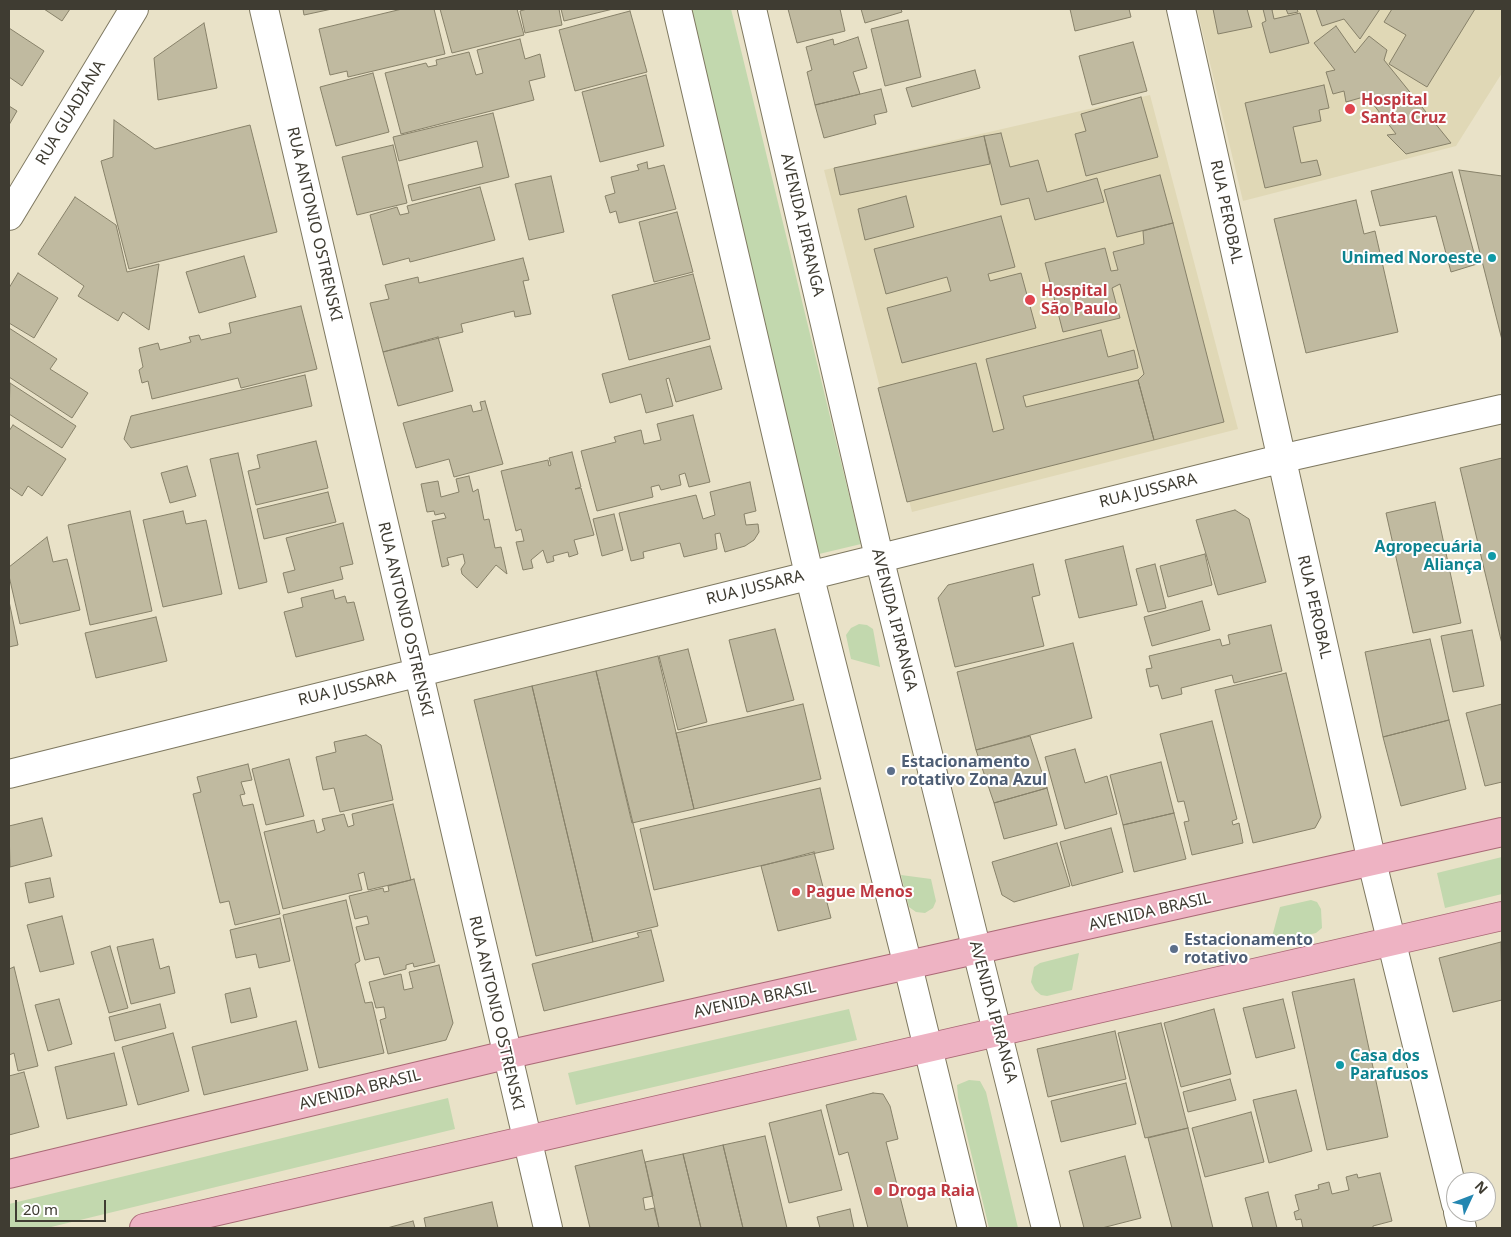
<!DOCTYPE html>
<html>
<head>
<meta charset="utf-8">
<style>
	body { margin:0 }
	#map { position:relative; width:1511px; height:1237px; overflow:hidden; background:#e9e2c8; font-family:"Noto Sans",sans-serif }
	canvas { display:block }
	.frame { position:absolute; inset:0; border:10px solid #3f3c32; pointer-events:none }
	.north { position:absolute; left:1446px; top:1172px; width:50px; height:50px; box-sizing:border-box; background:#fff; border:1px solid #b2b1ad; border-radius:50%; rotate:47deg; font-size:14px; font-weight:700; line-height:20px; text-align:center; color:#3f3c32 }
	.north::after { content:''; display:block; margin:auto; width:18px; height:22px; background:#2487b1; clip-path:polygon(50% 0,100% 100%,50% 72%,0 100%) }
	.scale { position:absolute; left:15px; top:1200px; width:91px; height:22px; box-sizing:border-box; border:2px solid #3f3c32; border-top:0; padding-left:6px; font-size:15px; line-height:18px; white-space:nowrap; color:#3f3c32; -webkit-text-stroke:4px #fff; paint-order:stroke }
</style>
</head>
<body>
<div id="map">
<canvas width="1511" height="1237"></canvas>
<div class="frame"></div>
<div class="north">N</div>
<div class="scale">20 m</div>
</div>
<script>
const c = document.querySelector('canvas').getContext('2d');
c.lineJoin = 'round';
function paint(path, color) {
  c.fillStyle = color;
  c.fill(path, 'evenodd');
}
function toPath(rows) {
  const path = new Path2D();
  for (const r of rows) {
    path.moveTo(r[0], r[1]);
    for (let i = 2; i < r.length; i += 2) path.lineTo(r[i], r[i + 1]);
  }
  return path;
}
function stroke(path, color, width, dash) {
  c.strokeStyle = color;
  c.lineWidth = width;
  c.lineCap = dash ? 'butt' : 'round';
  c.setLineDash(dash || []);
  c.stroke(path);
}
function label(font, color, halo, rows, align = 'center') {
  c.font = font + ' "Noto Sans",sans-serif';
  c.lineWidth = 4;
  c.setLineDash([]);
  c.textBaseline = 'middle';
  c.strokeStyle = halo;
  c.fillStyle = color;
  for (const [text, x, y, turn = 0] of rows) {
    c.save();
    c.translate(x, y);
    c.rotate((+turn || 0) * Math.PI / 180);
    c.textAlign = isNaN(turn) ? turn : align;
    if (halo) c.strokeText(text, 0, 0);
    c.fillText(text, 0, 0);
    c.restore();
  }
}
paint(toPath([
	[1197,9,1502,9,1502,73,1456,146,1243,201],
	[1150,95,1238,429,912,512,824,170]
]), '#e0d8b6');
paint(toPath([
	[686,9,731,9,861,544,819,554],
	[859,624,867,625,873,629,880,667,851,659,846,635,851,628],
	[1502,857,1502,894,1445,908,1437,873],
	[901,875,931,879,936,901,933,908,925,913,916,912,909,907],
	[1311,900,1317,902,1321,909,1322,928,1316,933,1270,944,1280,907],
	[1079,953,1072,990,1047,996,1041,995,1035,990,1031,982,1034,967,1040,963],
	[849,1009,857,1040,576,1105,568,1073],
	[969,1080,980,1081,986,1092,1018,1228,989,1228,958,1098,957,1085],
	[448,1098,455,1129,47,1228,9,1228,9,1204]
]), '#c2d8ae');
const building = toPath([
	[44,9,70,9,62,21,44,9],
	[303,9,332,9,304,15,303,9],
	[402,9,434,9,445,54,348,77,347,71,330,75,319,29,402,9],
	[440,9,517,9,524,35,452,53,440,9],
	[527,9,559,9,562,25,525,33,520,11,527,9],
	[561,9,613,9,564,21,561,9],
	[788,9,840,9,845,31,797,43,788,9],
	[861,9,901,9,902,12,865,23,861,9],
	[1070,9,1129,9,1131,17,1075,31,1070,9],
	[1213,9,1247,9,1252,27,1218,34,1213,9],
	[1263,9,1275,9,1272,10,1274,19,1300,13,1309,43,1270,53,1262,23,1266,21,1263,9],
	[1286,9,1297,9,1298,12,1288,14,1286,9],
	[1316,9,1380,9,1360,39,1344,19,1322,26,1316,9],
	[1392,9,1475,9,1427,87,1389,64,1406,35,1384,22,1392,9],
	[630,11,647,72,575,91,559,30,630,11],
	[908,20,921,77,885,86,871,29,908,20],
	[204,23,217,88,158,100,154,58,204,23],
	[1336,26,1355,53,1369,36,1387,50,1384,60,1451,143,1406,154,1387,135,1396,134,1367,96,1346,102,1344,91,1333,94,1326,72,1335,70,1314,43,1336,26],
	[9,28,44,51,22,86,9,77,9,28],
	[858,37,867,68,853,72,860,94,815,105,807,72,812,70,806,47,833,39,834,45,858,37],
	[520,39,525,59,540,54,545,77,529,81,534,100,401,134,385,73,426,63,428,67,437,65,436,60,469,52,476,75,483,73,477,50,520,39],
	[1133,42,1147,91,1092,105,1079,56,1133,42],
	[975,70,980,88,912,107,906,88,975,70],
	[373,73,389,132,336,146,320,87,373,73],
	[646,75,664,146,600,162,582,92,646,75],
	[1324,85,1329,108,1319,110,1321,121,1293,127,1301,163,1317,160,1321,175,1265,188,1245,103,1324,85],
	[881,89,887,112,874,115,876,124,824,138,815,105,881,89],
	[1141,97,1158,157,1086,176,1075,134,1086,131,1081,114,1141,97],
	[9,106,17,111,9,125,9,106],
	[493,113,509,177,412,201,408,185,483,167,477,141,399,161,393,137,493,113],
	[114,120,155,149,250,125,277,232,129,269,101,161,113,157,114,120],
	[1001,133,1010,167,1038,160,1047,192,1097,178,1104,202,1035,220,1029,198,1001,205,984,136,1001,133],
	[984,136,990,164,840,195,834,168,984,136],
	[393,145,407,203,357,215,342,157,393,145],
	[647,162,648,169,664,165,676,209,619,223,616,211,610,213,605,196,615,193,611,177,639,170,637,165,647,162],
	[1459,170,1502,176,1502,340,1459,170],
	[1452,172,1477,264,1451,272,1436,216,1380,226,1371,191,1452,172],
	[1160,175,1173,223,1117,237,1104,190,1160,175],
	[551,176,564,232,529,240,515,184,551,176],
	[480,187,495,240,410,262,409,258,383,265,370,215,397,207,400,215,409,213,407,206,480,187],
	[906,196,914,227,865,240,858,209,906,196],
	[75,197,116,225,127,272,159,264,149,330,123,312,118,321,78,296,84,286,38,254,75,197],
	[1356,200,1364,234,1375,231,1398,332,1306,353,1274,219,1356,200],
	[677,212,693,272,654,282,639,222,677,212],
	[1001,216,1015,267,988,274,990,281,1021,273,1036,328,902,363,887,308,951,291,947,277,886,294,874,249,1001,216],
	[1173,223,1224,422,1154,440,1138,380,1144,374,1120,284,1112,288,1120,318,1063,332,1045,263,1105,248,1111,271,1118,270,1113,252,1144,244,1143,231,1173,223],
	[244,256,256,297,199,313,186,272,244,256],
	[523,258,529,280,523,281,531,314,515,317,514,311,461,324,463,332,383,352,370,303,389,299,385,285,418,277,419,283,523,258],
	[18,273,58,298,34,338,9,323,9,288,18,273],
	[693,274,710,339,629,360,612,295,693,274],
	[301,306,317,369,241,388,238,378,152,399,148,381,142,383,139,370,143,367,139,348,158,343,160,350,191,342,189,337,199,335,201,340,231,333,229,323,301,306],
	[9,328,57,359,50,369,88,393,72,418,9,377,9,328],
	[1101,330,1108,357,1134,350,1138,368,1023,396,1026,407,1138,380,1154,440,907,502,878,388,976,363,993,432,1004,429,986,359,1101,330],
	[438,337,453,391,398,406,383,352,438,337],
	[710,346,722,389,676,402,669,378,666,379,673,406,646,413,641,394,610,403,602,374,710,346],
	[305,375,312,406,131,448,124,439,131,416,305,375],
	[10,383,76,426,62,448,9,414,10,383],
	[485,401,503,464,454,477,449,459,416,468,403,423,471,405,473,412,482,410,480,402,485,401],
	[693,415,710,482,689,487,685,473,679,475,681,485,661,490,659,485,651,487,653,497,597,511,581,451,616,442,614,437,641,430,644,444,661,440,657,424,693,415],
	[13,425,66,459,42,496,28,486,22,496,9,487,9,431,13,425],
	[316,441,328,488,256,505,248,471,260,468,257,455,316,441],
	[572,452,581,487,575,489,581,488,594,535,574,540,578,554,569,557,568,552,553,556,554,561,547,563,543,550,531,560,533,568,523,570,516,542,524,541,521,529,516,531,501,471,548,460,549,466,551,465,549,458,572,452],
	[238,453,267,582,239,589,210,459,238,453],
	[1502,458,1502,644,1460,468,1502,458],
	[187,466,196,496,170,503,161,473,187,466],
	[469,476,473,492,478,489,484,520,489,519,495,548,501,547,507,574,496,565,477,588,462,574,461,569,465,563,463,554,447,558,449,565,442,567,432,521,446,518,444,513,435,515,434,511,427,512,421,484,438,481,441,497,459,492,456,479,469,476],
	[750,482,756,511,744,514,746,525,758,524,759,532,754,540,745,546,725,552,720,533,715,534,717,549,684,557,680,543,643,552,644,558,631,561,619,513,696,495,703,519,715,515,710,492,750,482],
	[328,492,336,522,264,539,257,509,328,492],
	[1435,502,1461,623,1413,633,1386,513,1435,502],
	[1235,510,1249,519,1266,582,1218,595,1196,520,1235,510],
	[130,511,152,611,90,625,68,525,130,511],
	[183,511,186,524,206,520,222,594,163,607,143,520,183,511],
	[614,514,623,550,602,556,593,519,614,514],
	[343,523,353,564,340,567,343,579,288,593,283,573,295,570,286,538,343,523],
	[47,537,53,562,67,559,80,610,20,624,9,576,9,567,47,537],
	[1123,546,1137,605,1079,618,1065,560,1123,546],
	[1205,554,1212,585,1168,597,1160,566,1205,554],
	[1033,564,1040,595,1032,597,1044,646,955,667,938,598,948,585,1033,564],
	[1155,564,1166,608,1148,612,1136,569,1155,564],
	[333,590,335,599,345,596,347,603,354,602,364,640,296,657,284,612,303,607,301,598,333,590],
	[9,601,18,645,9,647,9,601],
	[1202,601,1210,630,1152,646,1144,617,1202,601],
	[156,617,167,661,96,678,85,633,156,617],
	[1271,625,1282,671,1234,683,1232,675,1181,688,1182,694,1162,699,1158,685,1150,687,1146,669,1152,668,1149,656,1220,639,1222,646,1230,644,1228,635,1271,625],
	[775,629,794,700,747,712,729,640,775,629],
	[1472,630,1484,686,1453,692,1441,636,1472,630],
	[1430,639,1449,720,1383,737,1365,652,1430,639],
	[1073,643,1092,718,976,750,957,672,1073,643],
	[688,649,707,722,678,730,659,656,688,649],
	[658,656,694,809,632,823,596,671,658,656],
	[596,671,658,926,593,942,532,686,596,671],
	[1286,673,1321,817,1315,828,1253,843,1215,690,1286,673],
	[532,686,593,942,536,956,474,700,532,686],
	[803,704,821,779,694,809,676,733,803,704],
	[1502,704,1502,782,1485,786,1466,713,1502,704],
	[1449,720,1466,789,1401,806,1383,737,1449,720],
	[1212,721,1237,819,1232,821,1233,825,1239,823,1243,843,1192,855,1184,822,1189,821,1184,801,1178,802,1160,734,1212,721],
	[366,735,381,745,393,800,340,812,334,788,323,790,316,757,336,752,334,742,366,735],
	[1030,736,1047,788,994,803,976,750,1030,736],
	[1075,749,1085,783,1107,776,1117,814,1065,829,1045,757,1075,749],
	[289,759,304,816,266,825,252,769,289,759],
	[1161,762,1174,813,1123,825,1110,775,1161,762],
	[248,764,252,780,241,782,245,794,240,795,243,806,253,804,280,914,235,925,229,901,220,903,193,794,201,792,197,777,248,764],
	[820,788,834,849,654,890,640,829,820,788],
	[1047,788,1057,825,1004,839,994,803,1047,788],
	[393,804,411,880,368,890,364,872,358,874,362,890,283,909,264,832,314,820,317,833,325,830,322,819,344,814,348,827,354,825,352,814,393,804],
	[1174,813,1186,859,1134,872,1123,825,1174,813],
	[42,818,52,856,10,867,9,826,42,818],
	[1111,828,1123,872,1072,886,1060,842,1111,828],
	[1057,843,1070,886,1014,902,1002,895,992,862,1057,843],
	[814,852,831,918,778,931,761,866,814,852],
	[50,878,54,897,29,903,25,883,50,878],
	[414,879,435,962,414,967,413,963,406,965,406,969,384,975,379,957,365,960,356,927,369,924,367,916,355,919,349,896,383,888,384,892,389,891,388,886,414,879],
	[346,900,360,961,355,964,365,1003,372,1002,384,1053,319,1068,283,915,346,900],
	[62,916,74,964,40,972,27,925,62,916],
	[280,918,290,961,259,968,256,954,236,958,230,930,280,918],
	[651,930,664,981,544,1011,532,964,639,937,637,933,651,930],
	[153,939,160,969,169,966,175,993,131,1004,117,947,153,939],
	[1501,942,1502,1000,1453,1012,1439,958,1501,942],
	[110,946,128,1008,109,1013,91,952,110,946],
	[439,965,453,1023,446,1040,388,1054,380,1020,386,1018,384,1007,376,1008,369,982,401,974,404,990,413,988,409,972,439,965],
	[14,967,38,1066,18,1071,14,1053,9,1055,9,969,14,967],
	[1354,979,1388,1137,1327,1150,1292,992,1354,979],
	[250,988,257,1017,231,1023,225,994,250,988],
	[59,999,72,1044,48,1051,35,1005,59,999],
	[1283,999,1295,1048,1256,1058,1243,1008,1283,999],
	[160,1004,166,1028,115,1041,109,1017,160,1004],
	[1214,1009,1231,1074,1181,1087,1164,1023,1214,1009],
	[296,1021,308,1070,204,1095,192,1047,296,1021],
	[1161,1023,1188,1128,1145,1138,1118,1033,1161,1023],
	[1115,1031,1126,1079,1048,1097,1037,1049,1115,1031],
	[173,1033,189,1091,138,1105,122,1047,173,1033],
	[114,1053,127,1105,67,1119,55,1067,114,1053],
	[24,1072,39,1127,9,1135,9,1076,24,1072],
	[1230,1079,1236,1100,1188,1112,1183,1092,1230,1079],
	[1126,1083,1136,1124,1061,1142,1051,1101,1126,1083],
	[1296,1090,1312,1151,1269,1163,1253,1100,1296,1090],
	[873,1093,883,1094,890,1106,898,1139,886,1142,908,1228,868,1228,848,1152,839,1155,826,1105,873,1093],
	[821,1110,842,1190,789,1203,769,1123,821,1110],
	[1251,1112,1264,1162,1205,1177,1192,1128,1251,1112],
	[1188,1128,1213,1228,1172,1228,1148,1138,1188,1128],
	[765,1136,787,1228,743,1228,723,1145,765,1136],
	[723,1145,743,1228,701,1228,683,1154,723,1145],
	[642,1150,653,1196,643,1198,645,1210,654,1208,659,1228,590,1228,575,1166,642,1150],
	[683,1154,701,1228,659,1228,645,1162,683,1154],
	[1125,1156,1141,1218,1102,1228,1084,1228,1069,1171,1125,1156],
	[1380,1173,1392,1221,1373,1226,1373,1228,1302,1228,1303,1228,1301,1219,1296,1220,1294,1212,1299,1210,1295,1195,1319,1189,1318,1185,1329,1182,1332,1194,1349,1190,1346,1177,1357,1174,1358,1178,1380,1173],
	[1268,1192,1277,1228,1253,1228,1245,1198,1268,1192],
	[492,1202,498,1228,426,1228,424,1218,492,1202],
	[850,1209,854,1228,820,1228,817,1217,850,1209],
	[413,1221,415,1228,387,1228,413,1221]
]);
paint(building, '#c0baa0');
stroke(building, '#878169', 1);
const minor = toPath([
	[264,9,548,1228],
	[677,9,809,574,908,966,972,1228],
	[752,9,879,557,1046,1228],
	[1181,9,1372,862,1456,1204],
	[9,216,134,9],
	[9,774,1280,459,1502,409],
	[1458,1212,1462,1228]
]);
const major = toPath([
	[9,1174,506,1055,1502,832],
	[144,1228,1502,916]
]);
stroke(minor, '#7e7860', 30);
stroke(major, '#aa6976', 30);
stroke(minor, '#fff', 28);
stroke(major, '#eeb3c3', 28);
for (const [x, y, r, color] of [
	[1350,109,6,"#e0444e"],
	[1492,258,5,"#0f9aa8"],
	[1030,300,6,"#e0444e"],
	[1492,556,5,"#0f9aa8"],
	[891,771,5,"#5c6f8a"],
	[796,892,5,"#e0444e"],
	[1174,949,5,"#5c6f8a"],
	[1340,1065,5,"#0f9aa8"],
	[878,1191,5,"#e0444e"]
]) {
  const dot = new Path2D();
  dot.arc(x, y, r, 0, 2 * Math.PI);
  c.fillStyle = color;
  c.fill(dot);
  stroke(dot, '#fff', 2);
}
label('bold 16px', '#be3a42', '#fff', [
	["Hospital",1361,100],
	["Santa Cruz",1361,118],
	["Hospital",1041,291],
	["São Paulo",1041,309],
	["Pague Menos",806,892],
	["Droga Raia",888,1191]
], 'left');
label('16px', '#3f3c32', '#fff', [
	["RUA GUADIANA",71,113,-59],
	["RUA PEROBAL",1226,212,78],
	["RUA ANTONIO OSTRENSKI",314,224,77],
	["AVENIDA IPIRANGA",802,225,77],
	["RUA JUSSARA",1148,491,-14],
	["RUA JUSSARA",755,588,-14],
	["RUA PEROBAL",1314,607,77],
	["RUA ANTONIO OSTRENSKI",405,619,77],
	["AVENIDA IPIRANGA",894,620,76],
	["RUA JUSSARA",347,689,-14],
	["AVENIDA BRASIL",1150,912,-13],
	["AVENIDA BRASIL",755,1000,-12],
	["AVENIDA IPIRANGA",993,1012,75],
	["RUA ANTONIO OSTRENSKI",496,1013,77],
	["AVENIDA BRASIL",360,1090,-14]
]);
label('bold 16px', '#0d838f', '#fff', [
	["Unimed Noroeste",1482,258],
	["Agropecuária",1482,547],
	["Aliança",1482,565],
	["Casa dos",1350,1056,"left"],
	["Parafusos",1350,1074,"left"]
], 'right');
label('bold 16px', '#4e5e75', '#fff', [
	["Estacionamento",901,762],
	["rotativo Zona Azul",901,780],
	["Estacionamento",1184,940],
	["rotativo",1184,958]
], 'left');
</script>
</body>
</html>
